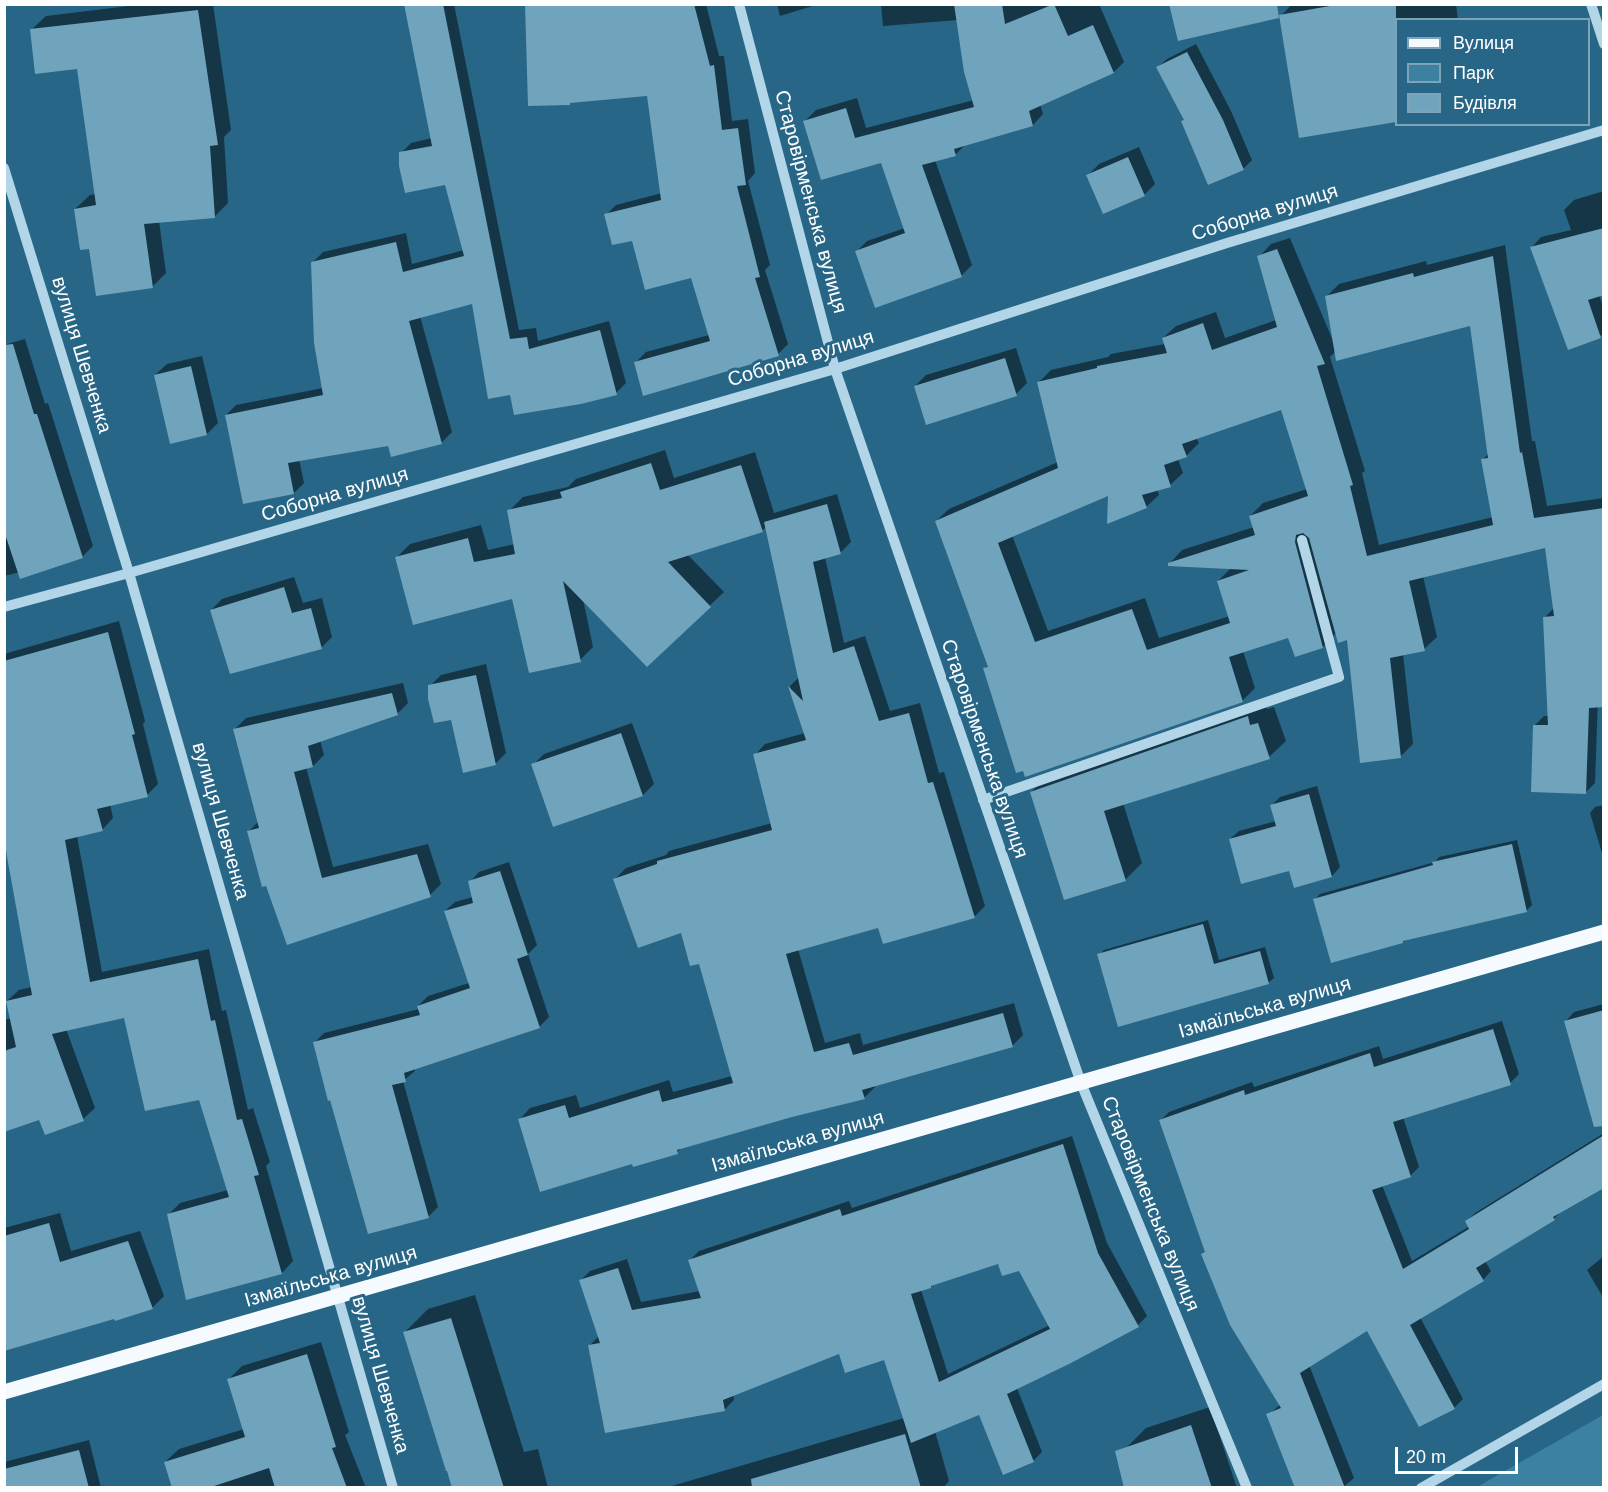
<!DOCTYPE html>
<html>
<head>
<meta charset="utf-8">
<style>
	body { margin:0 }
	#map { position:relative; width:1608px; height:1492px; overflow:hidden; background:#276686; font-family:Arial,sans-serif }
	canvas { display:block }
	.frame { position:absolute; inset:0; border:6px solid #fff; pointer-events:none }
	.legend { position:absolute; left:1395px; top:18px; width:195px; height:108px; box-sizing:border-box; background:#276686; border:2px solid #7da3b6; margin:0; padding:8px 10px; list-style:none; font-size:18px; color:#fff }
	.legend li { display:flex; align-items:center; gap:12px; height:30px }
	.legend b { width:30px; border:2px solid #7da3b6 }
	.scale { position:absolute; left:1395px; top:1447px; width:123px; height:27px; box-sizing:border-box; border:3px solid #fff; border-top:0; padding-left:8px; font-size:18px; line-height:21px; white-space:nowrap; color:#fff; -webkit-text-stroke:4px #276686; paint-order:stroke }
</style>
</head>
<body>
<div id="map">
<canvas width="1608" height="1492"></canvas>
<div class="frame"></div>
<ul class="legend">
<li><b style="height:8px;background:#f4fafe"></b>Вулиця</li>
<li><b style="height:16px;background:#3c81a2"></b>Парк</li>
<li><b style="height:16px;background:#70a3bc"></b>Будівля</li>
</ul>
<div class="scale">20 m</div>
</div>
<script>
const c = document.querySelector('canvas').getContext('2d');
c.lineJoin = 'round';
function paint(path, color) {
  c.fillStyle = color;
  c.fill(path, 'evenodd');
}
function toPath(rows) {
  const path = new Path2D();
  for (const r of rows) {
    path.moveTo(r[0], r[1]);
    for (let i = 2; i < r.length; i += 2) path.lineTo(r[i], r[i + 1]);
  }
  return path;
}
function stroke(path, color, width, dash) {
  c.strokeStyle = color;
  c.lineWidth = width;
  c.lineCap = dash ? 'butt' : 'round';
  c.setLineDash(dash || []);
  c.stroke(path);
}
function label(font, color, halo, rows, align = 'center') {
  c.font = font + ' Arial,sans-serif';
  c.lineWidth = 6;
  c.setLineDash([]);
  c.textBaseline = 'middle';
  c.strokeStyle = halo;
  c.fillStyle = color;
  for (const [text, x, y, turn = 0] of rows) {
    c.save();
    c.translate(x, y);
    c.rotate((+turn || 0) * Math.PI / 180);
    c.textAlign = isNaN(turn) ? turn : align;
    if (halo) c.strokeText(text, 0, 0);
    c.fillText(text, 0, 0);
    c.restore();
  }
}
paint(toPath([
	[1603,1415,1603,1487,1477,1487]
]), '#3c81a2');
paint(toPath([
	[145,4,213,4,231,130,224,137,228,203,214,217,159,221,166,273,152,287,91,247,75,209,90,195,96,194,78,68,31,30,46,16],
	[406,4,454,4,519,330,536,328,538,341,609,321,626,383,616,393,511,393,473,303,420,316,452,432,442,442,392,455,389,444,299,459,304,483,294,493,226,415,236,405,323,388,313,262,323,252,406,233,412,264,464,250,446,183,401,153,411,143,432,138],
	[526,4,706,4,719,56,724,56,732,121,748,119,755,173,748,181,770,265,765,270,788,344,778,354,636,362,646,352,709,335,692,276,633,239,606,215,616,205,662,193,648,94,572,101,569,104],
	[777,4,819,4,780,16],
	[881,4,1099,4,1124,62,1114,72,1040,104,1043,114,1033,125,966,144,955,155,935,160,972,265,962,275,876,306,856,252,867,241,905,228,882,161,805,121,816,110,857,98,866,128,974,100,958,20,883,26],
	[1292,4,1456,4,1458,20,1396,20,1396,115,1353,119,1281,16],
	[1196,44,1231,111,1252,160,1243,169,1185,119,1158,67,1167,59],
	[1139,147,1155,184,1144,195,1088,175,1099,164],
	[1604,191,1604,293,1599,295,1604,309,1604,333,1600,336,1532,247,1541,237,1571,230,1564,210,1574,200],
	[1290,238,1333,341,1327,296,1339,284,1426,261,1427,265,1505,245,1532,441,1535,441,1547,506,1604,498,1604,570,1546,546,1423,576,1437,637,1424,649,1403,654,1413,744,1400,757,1348,638,1336,633,1323,647,1289,636,1243,651,1255,688,1242,701,985,669,989,665,936,521,949,509,1058,462,1039,382,1051,370,1108,357,1111,354,1165,344,1163,338,1176,326,1216,312,1225,338,1276,320,1259,257,1271,244],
	[1471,324,1489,453,1482,460,1493,517,1379,545,1362,473,1365,471,1330,357,1336,351],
	[1282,408,1307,489,1263,503,1250,516,1254,527,1182,550,1170,563,1232,567,1218,581,1230,616,1159,638,1145,598,1048,631,1012,535,1110,493,1146,507,1159,495,1157,489,1170,485,1183,473,1178,459,1186,456,1199,443,1196,437],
	[25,339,45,404,48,403,93,546,82,557,4,576,4,345],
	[1016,348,1027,383,1016,394,915,386,926,375],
	[202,356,218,423,207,434,155,375,167,364],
	[665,450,674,478,755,452,774,513,837,494,851,542,840,553,825,557,844,643,865,636,890,711,920,703,939,773,944,772,985,906,974,917,879,926,798,949,825,1043,860,1033,863,1045,1014,1003,1023,1035,1012,1046,874,1085,875,1087,864,1098,792,1115,683,1147,677,1152,633,1162,520,1119,530,1108,576,1095,580,1108,669,1080,673,1092,732,1076,700,962,682,931,615,879,626,868,666,855,669,851,772,823,755,755,765,744,805,733,790,686,799,677,766,527,762,531,687,554,724,592,647,665,583,599,593,647,580,660,514,597,396,558,410,544,481,525,488,550,515,544,509,511,523,497,568,487,576,479],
	[294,577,303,603,322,598,332,637,321,648,211,610,222,599],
	[1554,608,1599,670,1595,783,1585,793,1535,725,1544,716,1549,716,1544,618],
	[119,621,145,721,143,724,158,784,147,795,110,804,113,818,102,830,77,836,102,972,209,949,222,1011,226,1010,248,1110,253,1108,270,1162,266,1166,293,1261,282,1273,169,1214,180,1203,228,1190,200,1098,125,1016,66,1029,95,1108,83,1119,39,1118,4,1131,4,1020,11,1018,7,1001,19,990,32,987,8,853,4,854,4,654],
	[486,664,506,753,495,764,452,718,430,686,441,675],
	[403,683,408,703,397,714,320,740,324,755,313,766,306,767,333,867,428,844,441,884,430,895,288,943,248,832,259,821,235,729,246,718],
	[1264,701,1267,709,1274,707,1286,741,1269,757,1123,803,1142,863,1125,880,1031,792,1048,776],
	[632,723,654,784,643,795,533,765,544,754],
	[1317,786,1340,867,1332,876,1295,886,1290,869,1230,839,1239,831,1276,821,1272,805,1280,797],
	[1604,805,1604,860,1590,813,1595,807],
	[1517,840,1532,905,1527,910,1406,939,1403,942,1315,899,1320,894,1435,862,1439,857],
	[509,862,537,945,528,954,549,1017,539,1027,414,1068,415,1071,403,1081,438,1207,429,1216,369,1233,315,1042,324,1033,419,1009,418,1006,428,996,469,983,445,911,455,902,473,897,470,882,479,872],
	[1208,920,1219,960,1265,947,1274,978,1268,983,1099,955,1104,950],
	[1604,1004,1604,1110,1566,1021,1574,1012],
	[1502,1021,1519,1074,1510,1083,1403,1117,1419,1167,1410,1176,1382,1185,1412,1261,1470,1226,1467,1221,1475,1213,1604,1133,1604,1187,1563,1209,1554,1219,1485,1261,1491,1271,1483,1280,1420,1317,1463,1399,1454,1408,1368,1329,1309,1365,1354,1478,1342,1488,1268,1415,1281,1404,1203,1254,1206,1251,1160,1121,1169,1112,1252,1082,1254,1087,1379,1046,1383,1059],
	[1072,1136,1107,1243,1147,1316,1138,1325,1017,1388,1042,1452,1033,1461,980,1413,935,1431,949,1481,943,1488,665,1488,904,1418,885,1358,840,1352,733,1394,734,1400,725,1409,606,1431,590,1345,599,1336,580,1281,590,1271,627,1259,641,1302,700,1291,690,1260,699,1251,849,1201,852,1208],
	[999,1262,1019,1269,1050,1325,948,1374,921,1290,931,1287,935,1283],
	[60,1213,71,1251,140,1231,164,1296,152,1308,4,1345,4,1228],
	[1604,1256,1604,1299,1587,1270],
	[475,1295,524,1452,538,1449,548,1488,453,1488,404,1333,428,1309],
	[321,1342,349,1432,345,1435,366,1488,174,1488,165,1462,179,1449,244,1429,229,1379,242,1366],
	[1210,1407,1237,1488,1125,1488,1127,1447,1146,1428],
	[89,1440,101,1488,4,1488,4,1462]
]), '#0007');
paint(toPath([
	[404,4,443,4,510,339,527,337,529,349,600,330,617,395,581,404,514,415,510,395,488,399,472,304,409,321,442,444,391,457,388,446,288,463,294,494,243,504,225,415,323,395,314,343,311,262,396,242,403,272,464,256,445,185,405,193,399,166,399,152,432,146],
	[525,4,694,4,710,66,714,65,722,130,738,128,746,185,737,186,760,277,755,278,779,356,643,396,634,362,710,341,691,278,645,290,632,241,612,245,604,214,661,200,647,96,570,103,570,105,528,106],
	[954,4,1002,4,1005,24,1054,4,1068,36,1093,25,1114,73,1029,111,1033,126,954,149,956,156,922,165,962,277,875,308,855,251,905,233,881,163,821,180,803,121,846,108,855,138,974,107,964,72],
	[1169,4,1277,4,1279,18,1178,41],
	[1341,4,1396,4,1396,122,1299,138,1279,15],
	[198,10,218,145,210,146,215,218,144,224,153,288,96,296,89,249,80,250,74,209,96,205,77,69,35,74,30,29],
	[1187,52,1223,120,1244,170,1208,185,1181,121,1184,120,1156,67],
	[1128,157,1145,196,1103,214,1086,175],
	[1604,228,1604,295,1588,300,1601,338,1568,350,1530,247],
	[1277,249,1325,364,1317,366,1353,485,1350,486,1367,556,1493,525,1481,459,1488,458,1470,326,1336,361,1325,296,1413,273,1414,277,1493,256,1520,453,1522,452,1534,518,1604,508,1604,707,1589,708,1586,794,1531,792,1533,725,1548,725,1543,617,1554,616,1545,548,1409,581,1425,651,1390,658,1401,758,1360,763,1347,640,1338,643,1309,538,1303,533,1296,535,1295,542,1323,648,1295,657,1288,638,1229,657,1243,702,1025,777,1023,771,1016,773,983,668,988,667,935,521,1058,468,1037,382,1097,368,1097,366,1167,353,1162,338,1203,323,1212,350,1277,327,1257,256],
	[1281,410,1308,496,1249,516,1255,535,1168,563,1168,566,1249,570,1217,581,1230,623,1147,650,1132,609,1035,642,998,543,1108,496,1107,524,1147,508,1142,495,1171,487,1164,465,1187,457,1182,444],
	[13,344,34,414,37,414,83,558,20,579,4,531,4,345],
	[1005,358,1017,396,926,425,914,386],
	[191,366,207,435,170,444,154,375],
	[651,463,660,490,741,465,763,532,668,562,711,607,647,667,563,581,581,662,529,673,512,599,413,625,395,557,468,538,474,562,515,554,507,510,562,498,560,492],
	[827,504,841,554,813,562,833,653,854,646,879,721,909,713,928,783,933,782,975,918,883,944,878,928,786,954,814,1052,849,1043,853,1055,1003,1013,1013,1047,862,1090,865,1099,792,1117,677,1150,678,1154,633,1167,632,1164,540,1192,518,1119,565,1105,569,1118,659,1090,662,1102,733,1083,699,964,690,966,681,933,638,948,613,879,657,864,657,861,772,830,753,754,806,740,788,686,803,701,764,522],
	[284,587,292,613,311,608,322,649,230,674,210,610],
	[108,632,135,734,132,735,148,797,97,809,103,831,65,840,90,982,198,959,211,1021,215,1020,237,1120,242,1119,259,1175,254,1176,282,1274,186,1300,167,1214,229,1197,199,1100,145,1111,124,1018,52,1034,84,1121,45,1135,39,1120,4,1132,4,1051,16,1047,6,1001,32,995,4,840,4,661],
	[476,675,496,765,463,773,451,720,434,723,428,699,428,685],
	[392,693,398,715,308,746,313,767,294,772,322,878,417,854,431,897,287,945,266,886,262,887,247,831,259,828,233,729],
	[1248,716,1250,725,1258,723,1270,759,1104,811,1126,881,1064,900,1030,792],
	[621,733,643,796,553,827,531,764],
	[1309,794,1332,877,1294,888,1289,871,1241,884,1229,839,1276,826,1270,805],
	[1512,844,1527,912,1403,941,1403,943,1331,963,1313,899,1433,865,1432,862],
	[500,871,528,955,517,959,540,1028,404,1073,406,1082,392,1085,429,1218,368,1234,330,1100,328,1101,313,1042,420,1015,417,1006,470,988,444,911,473,903,468,881],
	[1203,924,1214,964,1260,951,1269,984,1118,1027,1097,954],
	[1604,1010,1604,1126,1594,1127,1564,1021],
	[1493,1029,1511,1085,1393,1122,1411,1177,1372,1190,1403,1269,1469,1229,1465,1221,1604,1135,1604,1188,1553,1217,1555,1220,1476,1268,1484,1281,1410,1325,1455,1409,1419,1427,1367,1331,1300,1373,1345,1488,1295,1488,1266,1414,1281,1408,1230,1325,1201,1254,1205,1252,1159,1120,1244,1090,1245,1095,1370,1053,1374,1067],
	[1063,1144,1098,1253,1139,1327,1069,1364,1007,1394,1034,1462,1003,1475,979,1415,911,1443,884,1360,845,1373,839,1354,723,1400,725,1411,605,1433,588,1345,600,1343,579,1280,618,1268,632,1310,701,1298,688,1260,840,1209,842,1216],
	[998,1264,1002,1276,1019,1271,1050,1329,939,1382,911,1294,931,1288,931,1286],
	[49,1223,60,1262,128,1241,153,1309,115,1321,114,1319,4,1351,4,1236],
	[451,1318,504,1488,452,1488,447,1471,446,1471,403,1332],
	[307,1354,336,1447,332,1448,347,1488,275,1488,269,1468,208,1488,172,1488,164,1462,245,1437,227,1379],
	[1191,1425,1212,1488,1124,1488,1115,1451],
	[905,1434,921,1488,752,1488,751,1479],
	[79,1450,89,1488,4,1488,4,1469]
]), '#70a3bc');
stroke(toPath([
	[739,4,835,369,1081,1083,1247,1488],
	[1591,4,1604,44],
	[4,168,129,573,393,1488],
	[4,607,129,573,835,369,1227,243,1604,130],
	[983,800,1339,677,1302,540],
	[1421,1488,1604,1384]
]), '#b2d6e8', 10);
stroke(toPath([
	[4,1392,1604,932]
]), '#f4fafe', 15);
label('20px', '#fff', '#276686', [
	["Старовірменська вулиця",810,202,75],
	["Соборна вулиця",1265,213,-17],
	["вулиця Шевченка",81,355,73],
	["Соборна вулиця",801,359,-17],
	["Соборна вулиця",335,495,-16],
	["Старовірменська вулиця",984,749,71],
	["вулиця Шевченка",220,821,74],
	["Ізмаїльська вулиця",1265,1008,-16],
	["Ізмаїльська вулиця",798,1142,-16],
	["Старовірменська вулиця",1150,1204,68],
	["Ізмаїльська вулиця",331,1277,-16],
	["вулиця Шевченка",380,1375,74]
]);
</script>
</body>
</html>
